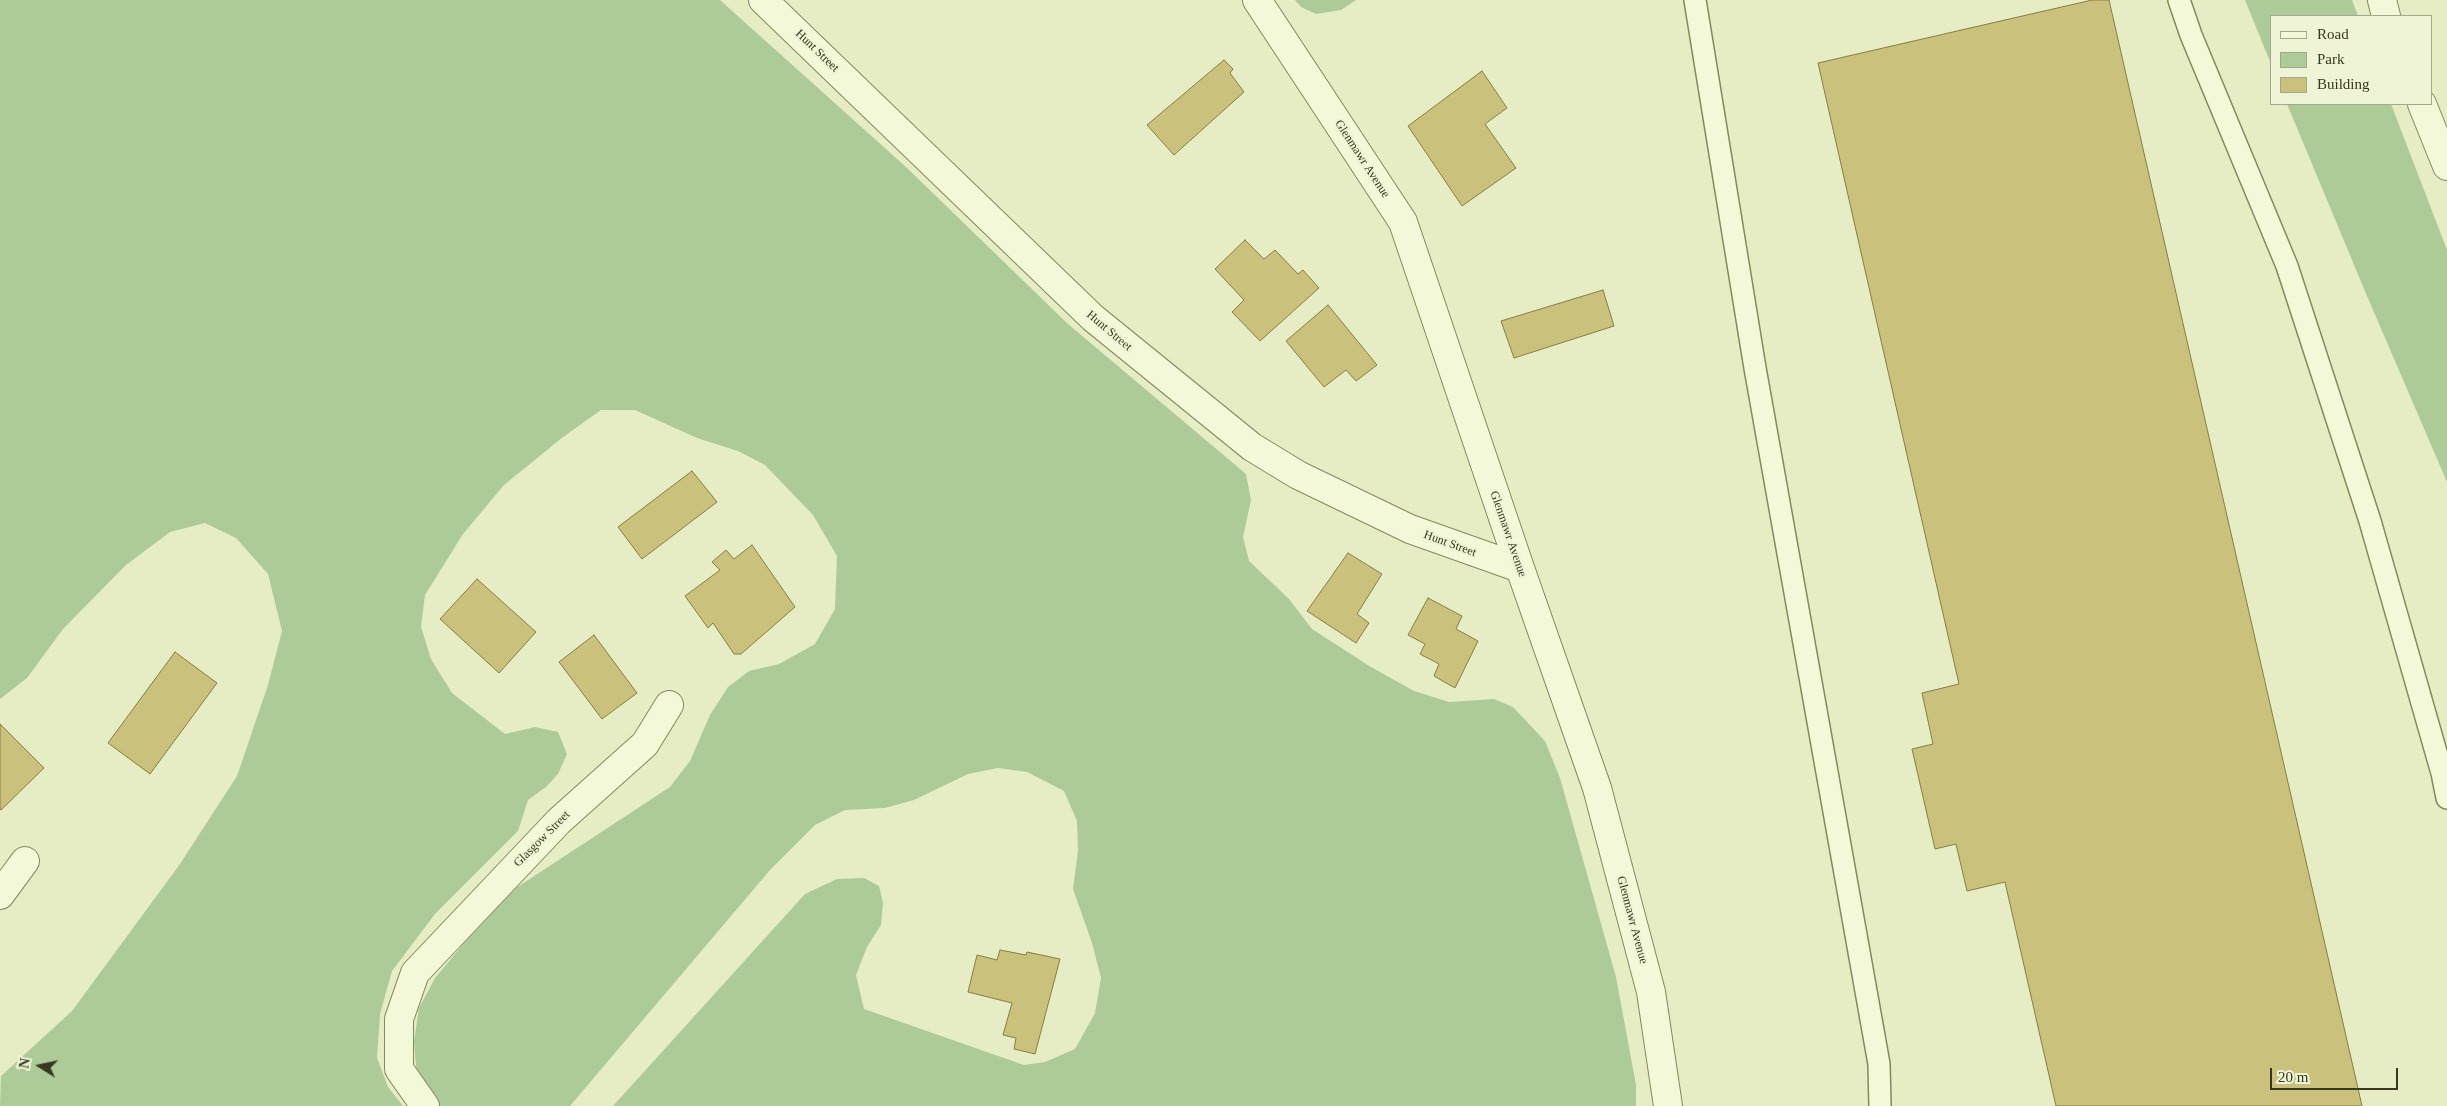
<!DOCTYPE html>
<html>
<head>
<meta charset="utf-8">
<style>
	body { margin:0 }
	#map { position:relative; width:2447px; height:1106px; overflow:hidden; background:#e6edc5; font-family:"Times New Roman",serif }
	canvas { display:block }
	.legend { position:absolute; left:2270px; top:15px; width:162px; height:90px; box-sizing:border-box; background:#eef4d5; border:1px solid #a5a88c; margin:0; padding:6px 9px; list-style:none; font-size:15px; color:#38371f }
	.legend li { display:flex; align-items:center; gap:10px; height:25px }
	.legend b { width:25px; border:1px solid #a5a88c }
	.north { position:absolute; left:15px; top:1041px; width:50px; height:50px; -webkit-text-stroke:4px #eef4d5; paint-order:stroke; rotate:280deg; font-size:14px; font-weight:700; line-height:20px; text-align:center; color:#38371f }
	.north::after { content:''; display:block; margin:auto; width:18px; height:22px; background:#38371f; clip-path:polygon(50% 0,100% 100%,50% 72%,0 100%) }
	.scale { position:absolute; left:2270px; top:1068px; width:128px; height:22px; box-sizing:border-box; border:2px solid #38371f; border-top:0; padding-left:6px; font-size:15px; line-height:18px; white-space:nowrap; color:#38371f; -webkit-text-stroke:4px #eef4d5; paint-order:stroke }
</style>
</head>
<body>
<div id="map">
<canvas width="2447" height="1106"></canvas>
<ul class="legend">
<li><b style="height:6px;background:#f2f8d8"></b>Road</li>
<li><b style="height:14px;background:#adcb99"></b>Park</li>
<li><b style="height:14px;background:#cac27c"></b>Building</li>
</ul>
<div class="north">N</div>
<div class="scale">20 m</div>
</div>
<script>
const c = document.querySelector('canvas').getContext('2d');
c.lineJoin = 'round';
function paint(path, color) {
  c.fillStyle = color;
  c.fill(path, 'evenodd');
}
function toPath(rows) {
  const path = new Path2D();
  for (const r of rows) {
    path.moveTo(r[0], r[1]);
    for (let i = 2; i < r.length; i += 2) path.lineTo(r[i], r[i + 1]);
  }
  return path;
}
function stroke(path, color, width, dash) {
  c.strokeStyle = color;
  c.lineWidth = width;
  c.lineCap = dash ? 'butt' : 'round';
  c.setLineDash(dash || []);
  c.stroke(path);
}
function label(font, color, halo, rows, align = 'center') {
  c.font = font + ' "Times New Roman",serif';
  c.lineWidth = 4.5;
  c.setLineDash([]);
  c.textBaseline = 'middle';
  c.strokeStyle = halo;
  c.fillStyle = color;
  for (const [text, x, y, turn = 0] of rows) {
    c.save();
    c.translate(x, y);
    c.rotate((+turn || 0) * Math.PI / 180);
    c.textAlign = isNaN(turn) ? turn : align;
    if (halo) c.strokeText(text, 0, 0);
    c.fillText(text, 0, 0);
    c.restore();
  }
}
paint(toPath([
	[0,0,720,0,906,167,1068,324,1246,474,1251,500,1243,537,1249,561,1289,599,1312,629,1371,667,1414,691,1449,702,1494,699,1513,707,1545,741,1560,778,1616,977,1636,1085,1636,1106,613,1106,805,894,837,879,864,878,879,886,883,903,881,925,867,947,856,975,864,1009,1024,1065,1045,1062,1075,1049,1095,1013,1101,978,1092,943,1073,889,1078,851,1077,821,1064,791,1027,772,998,768,968,774,914,800,885,808,845,810,815,825,770,870,570,1106,439,1106,430,1093,416,1067,414,1041,419,1008,435,978,465,942,516,888,670,787,690,761,710,715,728,687,749,671,779,664,815,644,835,609,837,556,813,515,765,465,738,451,697,438,635,410,601,410,563,437,504,485,463,534,425,595,421,627,431,659,452,693,505,734,535,727,558,732,567,754,558,774,546,787,528,800,518,831,435,914,392,971,380,1014,377,1058,388,1087,403,1106,0,1106,1,1076,72,1011,180,864,237,776,268,685,282,631,268,574,236,538,205,523,170,532,126,565,63,629,27,678,0,699],
	[1295,0,1356,0,1341,10,1316,14,1301,7],
	[2245,0,2352,0,2358,16,2271,16,2271,64],
	[2287,104,2391,104,2447,250,2447,482,2367,296]
]), '#adcb99');
const building = toPath([
	[2092,0,2109,0,2362,1106,2056,1106,2005,882,1967,891,1956,844,1935,849,1912,749,1933,744,1922,693,1959,684,1818,63,2092,0],
	[1224,60,1233,69,1230,73,1244,92,1174,155,1147,125,1224,60],
	[1482,71,1507,108,1485,124,1516,168,1462,206,1408,126,1482,71],
	[1245,240,1264,259,1275,250,1298,274,1303,270,1319,288,1260,341,1232,312,1244,300,1215,269,1245,240],
	[1603,290,1614,326,1514,358,1501,321,1603,290],
	[1328,305,1377,365,1356,381,1346,370,1324,387,1286,341,1328,305],
	[692,471,717,502,642,559,618,527,692,471],
	[752,545,795,607,741,654,734,654,713,623,708,628,685,596,720,570,712,562,726,550,734,559,752,545],
	[1348,553,1382,574,1357,614,1369,623,1356,643,1307,611,1348,553],
	[477,579,536,632,499,673,440,619,477,579],
	[1428,598,1462,616,1456,629,1478,641,1455,688,1434,676,1439,664,1420,654,1425,644,1408,635,1428,598],
	[594,635,637,693,602,719,559,662,594,635],
	[175,652,217,683,150,774,108,743,175,652],
	[0,724,44,768,1,810,0,809,0,724],
	[1000,950,1026,955,1027,952,1060,959,1035,1054,1014,1049,1016,1038,1003,1035,1012,1003,968,992,977,955,997,960,1000,950]
]);
paint(building, '#cac27c');
stroke(building, '#867d42', 1);
const service = toPath([
	[1695,0,1755,368,1879,1064,1880,1106],
	[2179,0,2191,35,2287,266,2370,521,2442,773,2447,798]
]);
const minor = toPath([
	[763,0,1093,318,1252,447,1298,475,1410,529,1520,568],
	[1257,0,1403,222,1520,568,1597,788,1651,992,1668,1106],
	[0,895,25,861],
	[425,1106,399,1069,399,1019,415,973,559,821,645,744,669,705]
]);
const tertiary = toPath([
	[2382,0,2386,16],
	[2422,104,2447,166]
]);
stroke(service, '#87875c', 24);
stroke(minor, '#87875c', 30);
stroke(tertiary, '#87875c', 30);
stroke(service, '#f2f8d8', 21);
stroke(minor, '#f2f8d8', 28);
stroke(tertiary, '#f2f8d8', 28);
label('12px', '#38371f', '#eef4d5', [
	["Hunt Street",817,51,44],
	["Glenmawr Avenue",1362,159,57],
	["Hunt Street",1109,331,40],
	["Glenmawr Avenue",1508,534,71],
	["Hunt Street",1450,544,20],
	["Glasgow Street",542,839,-45],
	["Glenmawr Avenue",1632,920,75]
]);
</script>
</body>
</html>
